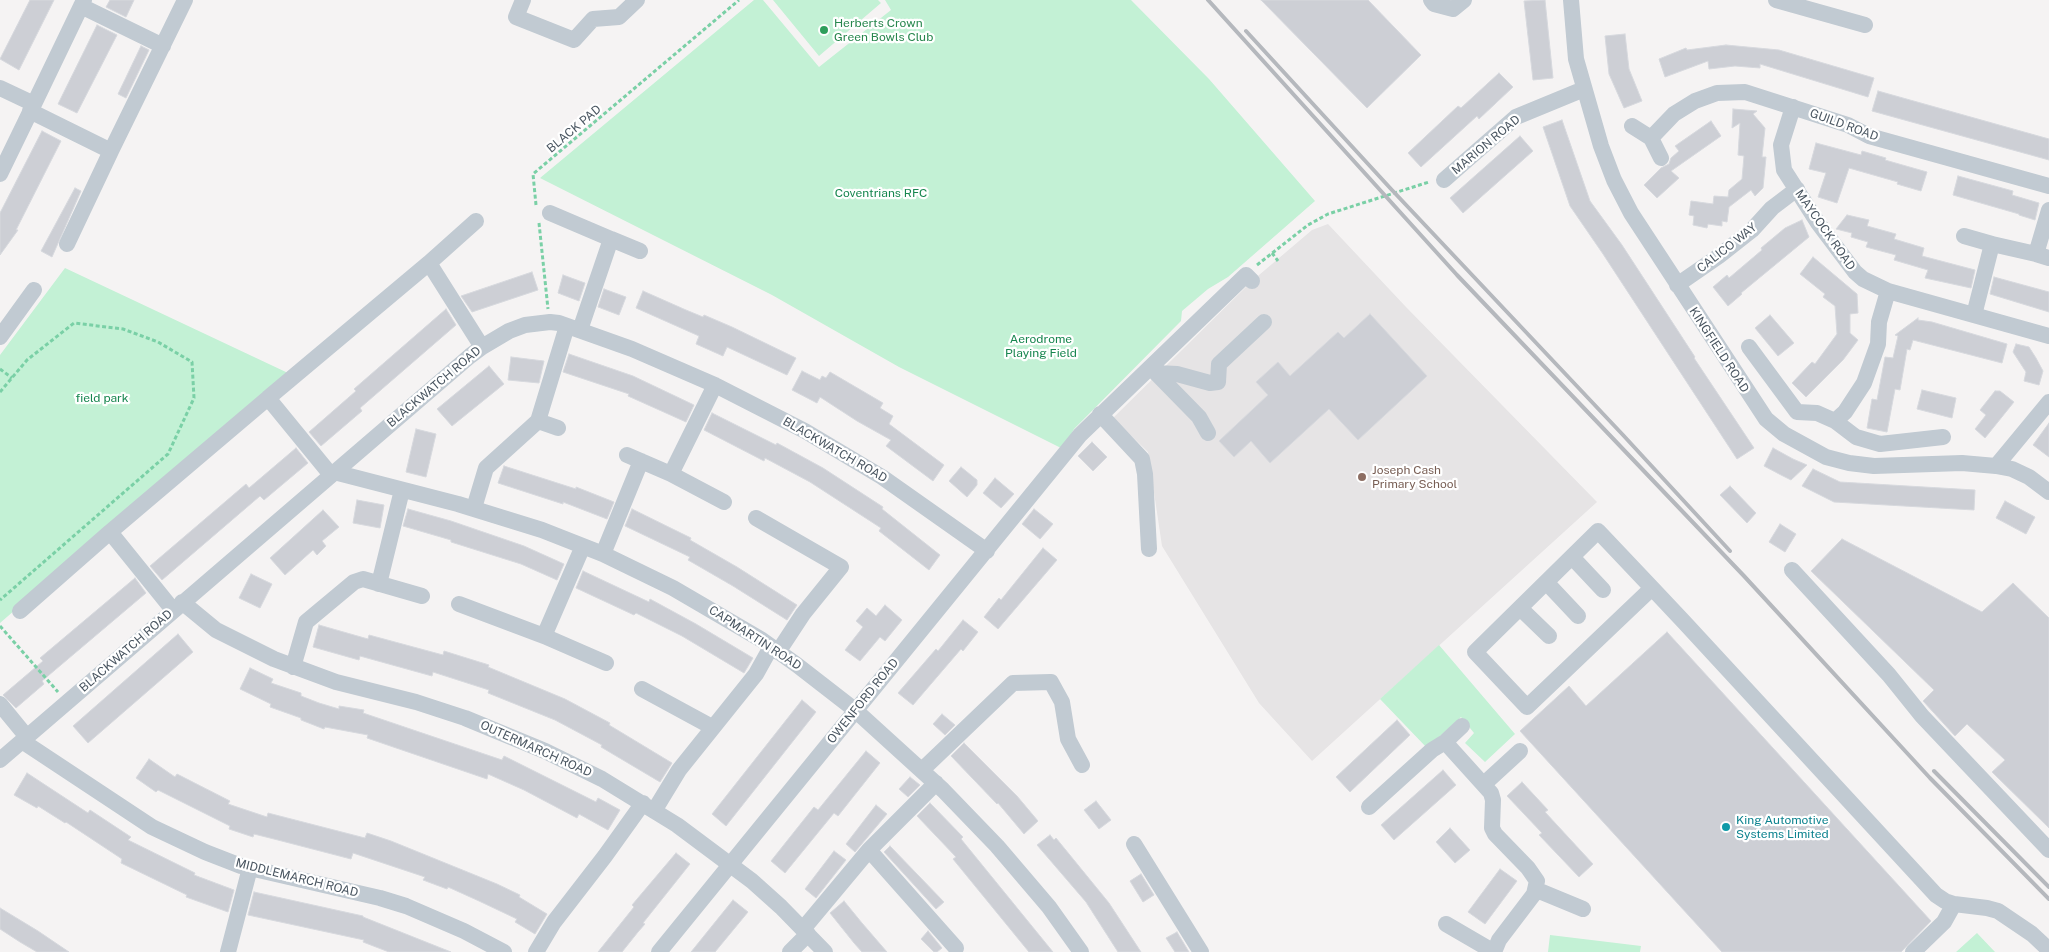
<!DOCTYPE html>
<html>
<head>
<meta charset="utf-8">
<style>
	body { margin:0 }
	canvas { display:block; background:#f5f3f3 }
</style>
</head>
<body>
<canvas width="2049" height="952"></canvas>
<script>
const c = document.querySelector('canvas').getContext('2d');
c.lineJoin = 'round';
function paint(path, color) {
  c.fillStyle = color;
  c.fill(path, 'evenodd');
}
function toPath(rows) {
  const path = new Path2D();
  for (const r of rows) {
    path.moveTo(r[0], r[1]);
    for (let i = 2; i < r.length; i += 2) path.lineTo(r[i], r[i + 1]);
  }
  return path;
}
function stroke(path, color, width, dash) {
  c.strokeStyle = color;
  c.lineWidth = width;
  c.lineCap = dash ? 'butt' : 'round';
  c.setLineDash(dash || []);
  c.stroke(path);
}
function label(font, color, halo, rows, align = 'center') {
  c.font = font + ' "Public Sans",sans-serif';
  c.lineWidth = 4.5;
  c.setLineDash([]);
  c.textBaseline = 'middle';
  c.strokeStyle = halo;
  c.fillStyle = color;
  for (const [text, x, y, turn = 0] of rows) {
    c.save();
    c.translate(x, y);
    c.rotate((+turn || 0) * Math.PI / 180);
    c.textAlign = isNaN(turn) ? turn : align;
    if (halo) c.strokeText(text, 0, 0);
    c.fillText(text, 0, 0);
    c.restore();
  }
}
paint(toPath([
	[1328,224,1406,307,1597,502,1312,761,1259,703,1162,546,1148,452,1113,418,1252,281,1312,230]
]), '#e6e4e5');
paint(toPath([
	[754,0,763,0,819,67,891,10,885,0,1131,0,1209,79,1315,201,1228,277,1208,289,1182,311,1181,321,1074,429,1063,449,899,367,772,295,540,178],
	[773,0,878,0,881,3,819,56],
	[65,268,288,373,0,623,0,355],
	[1439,645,1515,734,1485,762,1465,743,1474,733,1461,717,1427,748,1380,699],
	[1977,933,1995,952,1956,952],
	[1550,935,1641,946,1640,952,1548,952]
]), '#c3f1d5');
const building = toPath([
	[30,0,54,0,19,70,0,59,30,0],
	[110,0,134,0,126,17,106,7,110,0],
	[1261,0,1368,0,1421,55,1367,108,1261,0],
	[1545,0,1553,78,1533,80,1524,1,1545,0],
	[97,25,117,35,77,113,58,104,97,25],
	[1625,34,1629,69,1642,101,1624,108,1609,74,1605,36,1625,34],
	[1726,45,1779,50,1874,78,1868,97,1760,64,1760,68,1735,66,1709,69,1708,61,1665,77,1659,59,1686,48,1687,50,1726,45],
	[141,46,149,50,126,98,118,94,141,46],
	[1499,73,1513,87,1479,119,1477,116,1421,167,1408,153,1458,106,1461,108,1499,73],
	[1878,91,2049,139,2049,160,1872,111,1878,91],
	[1733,109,1757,111,1753,114,1765,128,1762,157,1766,157,1763,188,1755,196,1751,190,1729,207,1727,222,1722,221,1722,226,1708,224,1707,228,1693,225,1694,216,1689,215,1691,201,1713,204,1714,196,1728,197,1729,190,1742,179,1744,156,1738,155,1740,123,1732,128,1733,109],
	[1562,120,1590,201,1622,245,1695,357,1694,358,1754,448,1737,459,1603,254,1570,206,1543,127,1562,120],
	[1711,121,1721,136,1671,171,1679,178,1657,198,1644,185,1661,168,1669,164,1671,158,1679,151,1675,146,1711,121],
	[42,131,61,141,16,230,18,230,0,255,0,213,42,131],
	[1520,136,1533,151,1463,213,1450,198,1520,136],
	[1816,143,1861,155,1862,151,1886,158,1885,160,1927,172,1921,191,1897,184,1898,182,1849,168,1837,203,1818,197,1826,173,1809,169,1816,143],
	[1958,176,2013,191,2012,195,2039,203,2035,220,2019,215,2019,214,1953,195,1958,176],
	[75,188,81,191,52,257,41,251,75,188],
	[1847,215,1869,220,1867,226,1896,234,1894,239,1924,248,1922,256,1975,270,1971,288,1925,278,1928,270,1894,260,1896,255,1866,247,1868,242,1851,237,1852,233,1836,229,1847,215],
	[1802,220,1809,237,1741,293,1742,294,1728,306,1713,287,1727,275,1729,278,1762,250,1761,248,1785,228,1802,220],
	[1813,257,1857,294,1858,313,1850,314,1850,333,1858,340,1843,360,1806,397,1792,383,1812,362,1815,364,1837,334,1835,306,1823,297,1825,294,1800,274,1813,257],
	[532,272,538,290,472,312,461,296,532,272],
	[563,275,585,283,579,301,558,293,563,275],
	[1994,277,2049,292,2049,312,1990,294,1994,277],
	[604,289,626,297,619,315,598,307,604,289],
	[643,291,686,310,703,317,704,315,732,327,796,358,787,375,727,347,723,356,696,344,699,336,636,308,643,291],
	[446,309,456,325,360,408,362,411,321,446,309,432,356,391,354,389,446,309],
	[1370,314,1427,376,1358,440,1329,409,1270,463,1251,441,1234,457,1219,441,1268,395,1256,382,1278,362,1290,376,1338,332,1344,338,1370,314],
	[1770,315,1794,343,1778,356,1755,328,1770,315],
	[1918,318,1918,320,1932,322,2007,344,2002,363,1913,340,1910,350,1907,349,1900,390,1895,389,1887,432,1867,428,1872,399,1877,400,1885,357,1893,358,1898,336,1895,335,1918,318],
	[2016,344,2029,347,2036,358,2043,371,2039,385,2024,381,2026,372,2013,352,2016,344],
	[569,354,633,376,694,405,686,422,628,396,629,394,563,372,569,354],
	[511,357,544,361,539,383,508,380,511,357],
	[489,366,504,384,452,426,437,409,489,366],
	[802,371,820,380,822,376,826,378,830,372,883,403,880,408,893,416,889,424,944,465,933,481,886,446,891,440,857,421,820,397,817,403,792,390,802,371],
	[1922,390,1956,398,1952,418,1917,409,1922,390],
	[1995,391,2000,391,2014,402,1985,438,1975,429,1986,415,1980,410,1995,391],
	[712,413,776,445,777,443,823,468,883,507,882,509,940,555,929,570,879,531,881,528,810,482,765,458,764,461,704,430,712,413],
	[2049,423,2049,457,2033,445,2049,423],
	[416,429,436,434,426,477,406,472,416,429],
	[1092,442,1107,457,1093,471,1078,456,1092,442],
	[296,448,308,463,264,500,260,496,162,580,150,566,246,484,249,488,296,448],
	[1773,448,1793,459,1807,465,1791,480,1781,475,1764,466,1773,448],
	[504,466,576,489,576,487,614,502,607,519,563,502,563,504,498,483,504,466],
	[961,467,977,480,977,485,967,497,949,481,961,467],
	[1813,469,1840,482,1975,490,1974,510,1834,502,1802,486,1813,469],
	[995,478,1014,494,1001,508,983,493,995,478],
	[1730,486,1756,513,1747,523,1720,495,1730,486],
	[357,500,384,505,380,528,353,523,357,500],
	[2005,501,2035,517,2026,534,1996,518,2005,501],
	[408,509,451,521,524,546,564,564,557,580,521,564,451,542,451,540,403,526,408,509],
	[632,509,691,538,690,540,737,567,797,605,787,620,733,586,688,560,690,557,625,526,632,509],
	[1034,509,1053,524,1040,539,1022,524,1034,509],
	[323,510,339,527,322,541,326,546,317,555,313,550,285,575,270,558,323,510],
	[1780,524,1796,534,1785,552,1769,542,1780,524],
	[1842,539,1982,612,2013,583,2049,618,2049,828,1992,772,2005,760,1967,724,1955,736,1923,701,1934,690,1811,571,1842,539],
	[1043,548,1057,560,998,629,984,617,999,598,1001,600,1043,548],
	[583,571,649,602,650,599,696,624,753,658,744,673,682,636,636,613,634,615,576,588,583,571],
	[251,574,272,584,260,608,239,598,251,574],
	[135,578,146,593,42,681,44,684,16,708,3,695,43,661,40,658,135,578],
	[885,605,902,620,885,641,880,637,860,661,845,650,863,627,856,621,867,608,876,616,885,605],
	[963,620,978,632,963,651,961,649,913,705,898,693,936,649,938,651,963,620],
	[319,625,368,639,369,635,443,655,444,651,489,665,488,667,565,699,610,723,609,725,672,763,660,782,601,747,602,745,555,720,488,693,489,690,433,672,432,676,360,656,359,660,313,647,319,625],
	[1667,632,1931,921,1901,952,1722,952,1520,731,1569,686,1586,706,1667,632],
	[178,634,193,652,88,743,73,726,178,634],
	[250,668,273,679,271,683,301,693,301,696,319,703,339,709,339,706,364,710,363,713,502,760,504,756,596,802,598,798,620,810,608,830,579,814,577,818,524,790,488,774,487,779,367,738,368,735,325,727,324,729,301,720,301,718,270,707,271,704,240,689,250,668],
	[802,700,816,712,726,826,712,814,802,700],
	[942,714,955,725,945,735,933,724,942,714],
	[1397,720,1410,735,1350,792,1336,777,1397,720],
	[964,743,1017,796,1038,821,1024,834,998,803,997,804,951,756,964,743],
	[866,751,880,763,838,816,834,813,785,873,771,861,814,807,818,810,866,751],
	[149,759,175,777,177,774,230,801,228,804,267,817,268,813,365,838,367,833,391,841,497,884,520,895,519,897,547,914,535,934,515,922,517,919,479,901,448,887,447,889,423,880,425,877,353,853,351,859,274,839,254,834,253,837,229,829,230,826,158,790,156,792,136,778,149,759],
	[1443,770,1456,785,1394,840,1381,825,1443,770],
	[27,773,88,813,90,810,131,837,128,840,195,873,194,875,234,890,228,912,186,897,187,895,121,863,122,859,66,822,65,823,38,806,37,808,14,795,27,773],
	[910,777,920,785,908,797,899,789,910,777],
	[1522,782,1548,810,1545,812,1593,864,1579,877,1539,835,1542,833,1507,796,1522,782],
	[1096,801,1111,820,1099,829,1084,810,1096,801],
	[930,803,963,837,961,839,1053,952,1029,952,953,859,956,857,917,816,930,803],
	[876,805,887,814,855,852,846,844,876,805],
	[1450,828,1470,850,1455,863,1436,842,1450,828],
	[1050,835,1054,840,1056,838,1109,903,1141,952,1118,952,1086,902,1037,845,1050,835],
	[890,846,944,902,936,909,884,852,890,846],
	[834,851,846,860,816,898,805,889,834,851],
	[676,853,690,864,643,923,645,924,638,932,622,952,598,952,634,907,632,905,676,853],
	[1500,869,1517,881,1485,924,1468,912,1500,869],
	[1141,874,1154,895,1143,902,1130,881,1141,874],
	[254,892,363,916,363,917,451,952,389,952,363,942,364,940,248,915,254,892],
	[733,900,748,912,715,952,691,952,733,900],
	[844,901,862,923,887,952,862,952,854,943,830,913,844,901],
	[0,908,38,931,69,952,37,952,20,942,0,929,0,908],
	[928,931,942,948,937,952,934,952,921,939,928,931],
	[1177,932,1189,952,1175,952,1166,938,1177,932]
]);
paint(building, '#cdcfd5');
stroke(building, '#d7d9de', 1);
stroke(toPath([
	[536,205,533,174,739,0],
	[539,223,548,309],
	[1272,253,1278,261],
	[1257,265,1308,225,1328,214,1429,182],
	[0,369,12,378],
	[0,392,27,360,74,323,123,329,158,342,192,362,194,398,168,454,0,600],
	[0,626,58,692]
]), '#7ad0a6', 3, [4, 2.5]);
stroke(toPath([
	[523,0,516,17,574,40,593,19,619,17,637,0],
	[1431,0,1434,4,1453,9,1464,0],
	[1571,0,1576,59,1601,146,1614,180,1631,213,1766,419,1784,434,1826,457,1849,463,1874,466,1962,463,1996,466,2012,469,2029,477,2049,492],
	[1776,0,1865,25],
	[81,6,163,46],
	[0,88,34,104,84,0],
	[1793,107,1781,145,1784,170,1818,223,1855,272,1863,279,1888,291,2049,336],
	[30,111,111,151,67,244],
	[1632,126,1651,138],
	[111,151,185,0],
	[1661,158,1651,138,1674,114,1695,101,1717,93,1745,92,1848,125,1869,136,2049,186],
	[0,174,34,104],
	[1444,180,1516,117,1584,89],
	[2049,210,2036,254,2049,258],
	[550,213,611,239,580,330],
	[476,221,429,263,482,347],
	[1964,236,1992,244,1974,315],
	[611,239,640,251],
	[1992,244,2036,254],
	[1677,285,1719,256,1752,230,1772,208,1797,189],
	[0,337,34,290],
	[1749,347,1797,412,1817,413,1835,421,1856,437,1880,444,1943,437],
	[1153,370,1199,417,1208,433],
	[1157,373,1177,374,1210,383,1218,382,1219,364,1264,322],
	[715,385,671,474,724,502],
	[1100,414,1142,459,1145,474,1149,549],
	[1835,421,1845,412,1864,383,1878,344,1879,322,1888,291],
	[558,428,538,421,567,326],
	[627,455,671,474],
	[1996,466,2049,402],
	[334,472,458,504,542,530,603,554,673,588,762,640,797,665,855,710,943,790,997,846,1049,907,1081,952],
	[331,475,268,398,429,263],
	[474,508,486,468,538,421],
	[756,518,841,567,803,614,778,652],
	[603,554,641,461],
	[1572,557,1603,590],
	[1792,570,1889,675,1922,716,2049,850],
	[1546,582,1578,616],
	[379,584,402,490],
	[1652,588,1527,707,1475,652,1598,531,1652,588,1684,622,1936,895,1945,901,1954,904,1987,908,1998,911,2032,934,2049,950],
	[182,602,216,630,274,659,336,682,416,702,465,718,545,751,602,779,677,825,752,881,781,907,825,952],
	[459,604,544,636,583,546],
	[1520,608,1549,636],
	[173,610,110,532,268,398],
	[20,611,110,532],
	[544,636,606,663],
	[293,667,306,622,354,582,363,579,422,596],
	[642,689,712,727],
	[0,704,27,737],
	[22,741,152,827,205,852,241,866,380,898,406,906,464,931,504,952],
	[1445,742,1491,793,1493,800,1492,828,1495,834,1528,868,1537,881,1534,894,1499,940,1494,952],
	[0,760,470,356,482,347,509,331,525,325,550,322,559,323,632,349,715,385,805,431,882,477,987,551],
	[922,770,1013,683,1051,682,1062,702,1068,739,1082,765],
	[1484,784,1520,751],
	[1369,807,1432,750,1445,742,1462,726],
	[654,811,679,770,756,674,771,647],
	[1134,844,1201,952],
	[869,850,936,783],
	[1537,890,1583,909],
	[1446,924,1494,952],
	[803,929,869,850,956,948],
	[228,952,250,868],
	[536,952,554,922,605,856,643,803],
	[659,952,1080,435,1246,275,1252,281],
	[790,952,808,934],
	[1913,952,1944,922,1954,904]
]), '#c1cad2', 16);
stroke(toPath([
	[1208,0,1457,275,1744,576,1930,778,2049,899],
	[1246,31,1391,189,1623,435,1730,551],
	[1934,771,2049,887]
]), '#b5b8bd', 4);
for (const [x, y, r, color] of [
	[824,30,5,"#2e9e5b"],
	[1362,477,5,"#8d6e63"],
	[1726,827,5,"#0f9aa8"]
]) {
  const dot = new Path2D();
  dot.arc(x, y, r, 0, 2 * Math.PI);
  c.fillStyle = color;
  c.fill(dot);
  stroke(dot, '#fff', 2);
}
label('12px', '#27864d', '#fff', [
	["Herberts Crown",834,23],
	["Green Bowls Club",834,37]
], 'left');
label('12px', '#4a5661', '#fff', [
	["GUILD ROAD",1844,125,20],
	["BLACK PAD",574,129,-40],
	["MARION ROAD",1486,145,-40],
	["MAYCOCK ROAD",1825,230,55],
	["CALICO WAY",1727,248,-38],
	["KINGFIELD ROAD",1719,350,57],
	["BLACKWATCH ROAD",434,387,-40],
	["BLACKWATCH ROAD",835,450,30],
	["CAPMARTIN ROAD",755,638,33],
	["BLACKWATCH ROAD",126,651,-41],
	["OWENFORD ROAD",863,701,-51],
	["OUTERMARCH ROAD",536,749,24],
	["MIDDLEMARCH ROAD",297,878,14]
]);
label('12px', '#17864f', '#fff', [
	["Coventrians RFC",881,193],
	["Aerodrome",1041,339],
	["Playing Field",1041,353],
	["field park",102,398]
]);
label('12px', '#785e54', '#fff', [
	["Joseph Cash",1372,470],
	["Primary School",1372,484]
], 'left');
label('12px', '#0d838f', '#fff', [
	["King Automotive",1736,820],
	["Systems Limited",1736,834]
], 'left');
</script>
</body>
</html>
